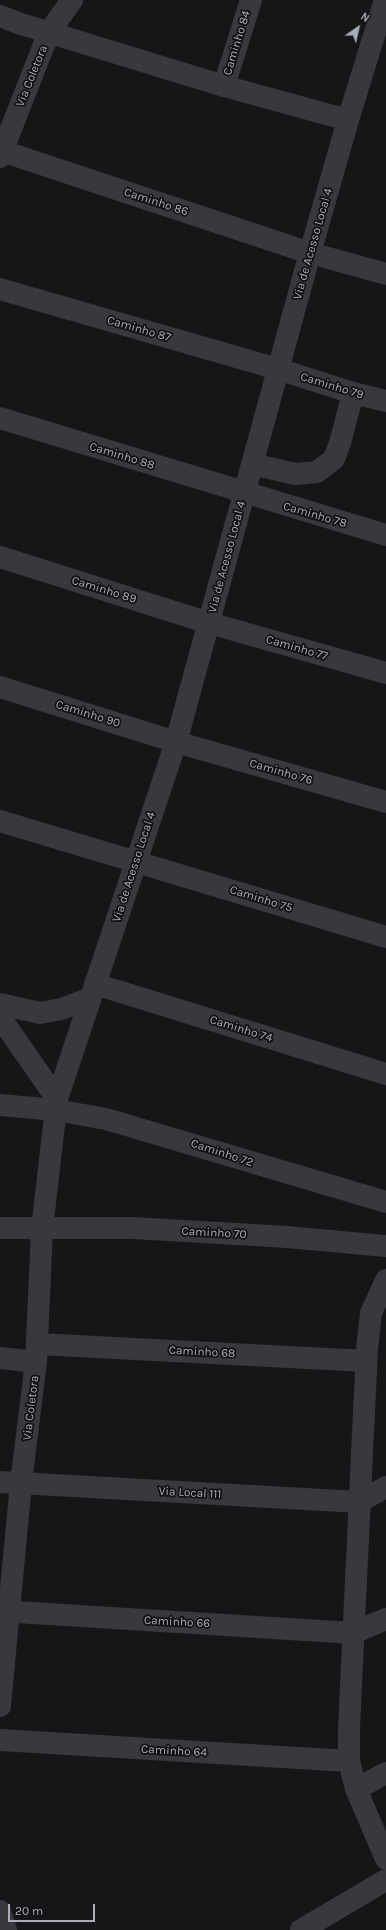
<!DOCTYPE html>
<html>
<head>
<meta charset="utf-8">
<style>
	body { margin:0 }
	#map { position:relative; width:386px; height:1930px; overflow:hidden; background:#161618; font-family:Karla,sans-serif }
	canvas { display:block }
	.north { position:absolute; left:338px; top:8px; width:40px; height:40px; -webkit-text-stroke:3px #111113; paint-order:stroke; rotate:34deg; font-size:11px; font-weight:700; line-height:16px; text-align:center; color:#a9adb7 }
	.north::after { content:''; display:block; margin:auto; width:14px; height:18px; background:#a9adb7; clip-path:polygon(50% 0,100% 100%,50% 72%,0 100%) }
	.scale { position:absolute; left:8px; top:1904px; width:87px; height:18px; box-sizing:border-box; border:2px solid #a9adb7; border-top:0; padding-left:5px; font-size:12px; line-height:14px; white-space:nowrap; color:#a9adb7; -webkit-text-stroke:3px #111113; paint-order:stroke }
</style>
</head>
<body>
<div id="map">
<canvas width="386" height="1930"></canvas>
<div class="north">N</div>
<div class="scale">20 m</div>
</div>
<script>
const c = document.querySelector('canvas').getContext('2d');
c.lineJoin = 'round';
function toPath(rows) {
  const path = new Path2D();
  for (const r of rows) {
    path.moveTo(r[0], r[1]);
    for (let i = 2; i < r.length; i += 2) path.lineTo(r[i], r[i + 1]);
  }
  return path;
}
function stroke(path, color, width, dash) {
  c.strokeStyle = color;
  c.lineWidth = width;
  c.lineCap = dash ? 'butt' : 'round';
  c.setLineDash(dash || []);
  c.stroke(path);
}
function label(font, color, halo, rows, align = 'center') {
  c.font = font + ' Karla,sans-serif';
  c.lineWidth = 3.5;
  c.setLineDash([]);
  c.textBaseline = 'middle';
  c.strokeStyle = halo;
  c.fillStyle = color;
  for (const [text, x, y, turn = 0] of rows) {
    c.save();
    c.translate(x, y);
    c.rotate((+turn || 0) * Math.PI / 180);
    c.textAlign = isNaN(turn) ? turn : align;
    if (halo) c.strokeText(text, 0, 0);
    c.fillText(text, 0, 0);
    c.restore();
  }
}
stroke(toPath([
	[0,16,18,23,224,86,348,120],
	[224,86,251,0],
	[2,151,310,253,386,274],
	[0,157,49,32,72,0],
	[0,289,278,369,353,393,386,401],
	[0,418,386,535],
	[252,464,295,474,317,472,334,459,340,443,353,393],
	[0,557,209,623,386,673],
	[0,687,176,742,386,802],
	[0,821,386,937],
	[95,984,386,1074],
	[0,1004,40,1013,61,1009,91,998],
	[0,1017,57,1099],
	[0,1105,56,1110,106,1119,386,1202],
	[0,1228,133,1228,287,1237,386,1246],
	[386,1280,371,1313,367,1349,349,1727,349,1761,356,1789,386,1859],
	[38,1344,366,1361],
	[0,1358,36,1362],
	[0,1482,359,1502,386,1487],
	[0,1611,353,1633,386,1619],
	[0,1706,21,1483,36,1362,42,1229,57,1099,176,742,310,253,348,120,385,0],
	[0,1740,349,1761],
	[356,1789,386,1773],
	[0,1911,6,1930],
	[301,1930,386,1880]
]), '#38383d', 22);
label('12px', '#a9adb7', '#111113', [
	["Caminho 84",237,43,-73],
	["Via Coletora",32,76,-68],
	["Caminho 86",156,202,18],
	["Via de Acesso Local 4",313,244,-74],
	["Caminho 87",139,329,16],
	["Caminho 79",332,386,17],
	["Caminho 88",122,456,17],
	["Caminho 78",315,515,16],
	["Via de Acesso Local 4",227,557,-75],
	["Caminho 89",104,590,17],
	["Caminho 77",297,648,16],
	["Caminho 90",88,714,17],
	["Caminho 76",281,772,16],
	["Via de Acesso Local 4",134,867,-72],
	["Caminho 75",261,899,17],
	["Caminho 74",241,1029,17],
	["Caminho 72",222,1153,18],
	["Caminho 70",214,1233,3],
	["Caminho 68",202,1352,3],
	["Via Coletora",31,1408,-83],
	["Via Local 111",190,1493,3],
	["Caminho 66",177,1622,3],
	["Caminho 64",174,1751,3]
]);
</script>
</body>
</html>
